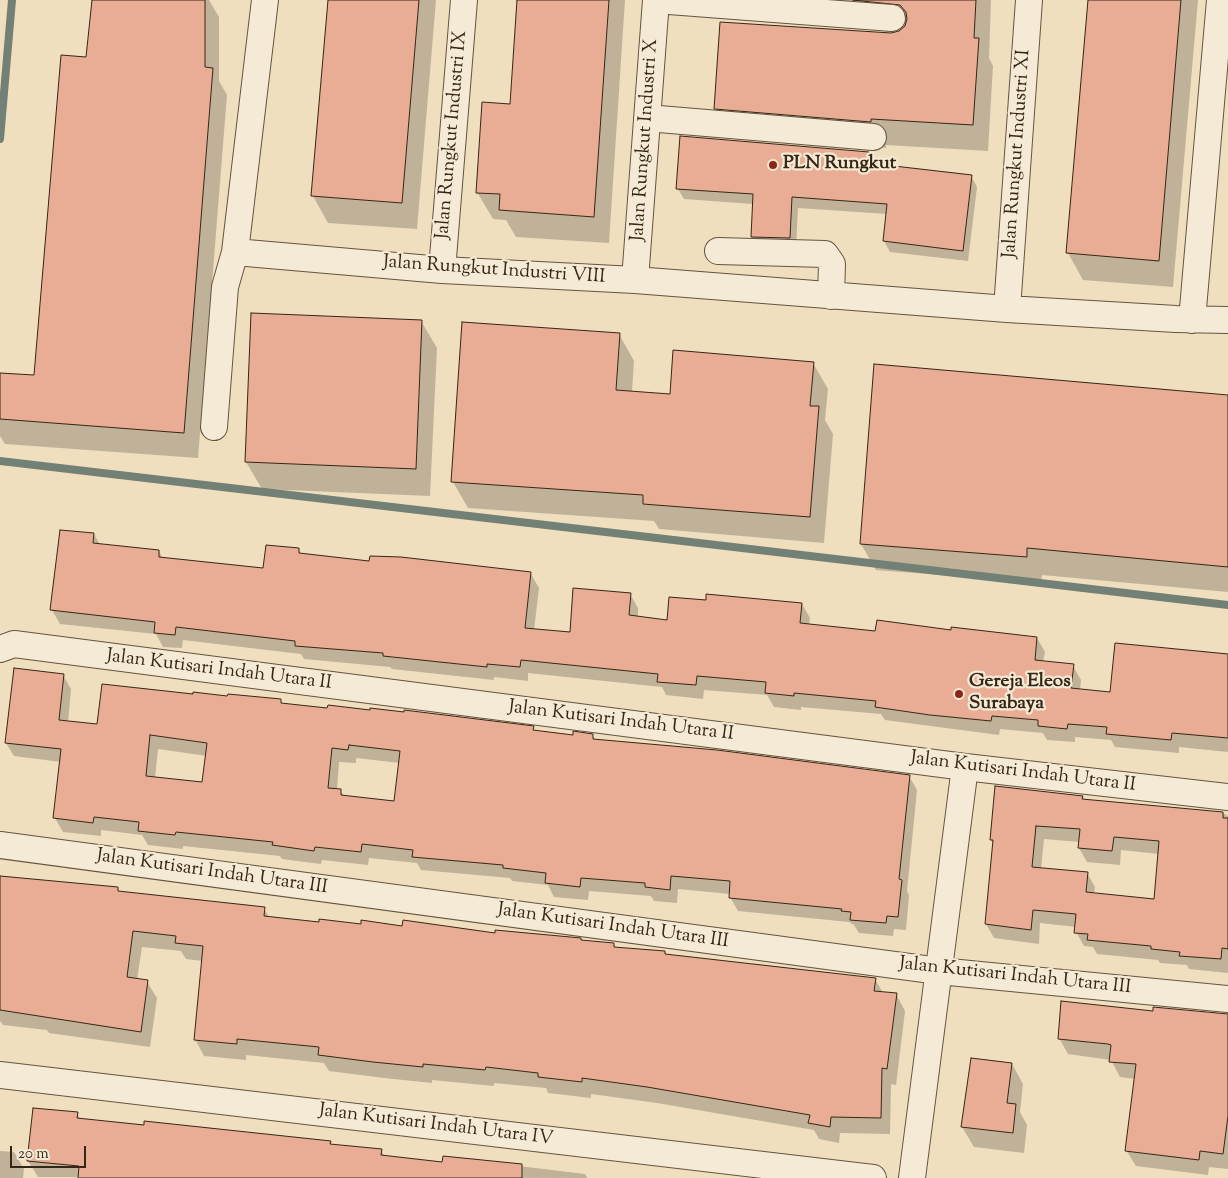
<!DOCTYPE html>
<html>
<head>
<meta charset="utf-8">
<style>
	body { margin:0 }
	#map { position:relative; width:1228px; height:1178px; overflow:hidden; background:#efdfbf; font-family:"Sorts Mill Goudy",serif }
	canvas { display:block }
	.scale { position:absolute; left:10px; top:1146px; width:76px; height:22px; box-sizing:border-box; border:2px solid #362615; border-top:0; padding-left:6px; font-size:15px; line-height:18px; white-space:nowrap; color:#362615; -webkit-text-stroke:4px #f5ead5; paint-order:stroke }
</style>
</head>
<body>
<div id="map">
<canvas width="1228" height="1178"></canvas>
<div class="scale">20 m</div>
</div>
<script>
const c = document.querySelector('canvas').getContext('2d');
c.lineJoin = 'round';
function paint(path, color) {
  c.fillStyle = color;
  c.fill(path, 'evenodd');
}
function toPath(rows) {
  const path = new Path2D();
  for (const r of rows) {
    path.moveTo(r[0], r[1]);
    for (let i = 2; i < r.length; i += 2) path.lineTo(r[i], r[i + 1]);
  }
  return path;
}
function stroke(path, color, width, dash) {
  c.strokeStyle = color;
  c.lineWidth = width;
  c.lineCap = dash ? 'butt' : 'round';
  c.setLineDash(dash || []);
  c.stroke(path);
}
function label(font, color, halo, rows, align = 'center') {
  c.font = font + ' "Sorts Mill Goudy",serif';
  c.lineWidth = 4.5;
  c.setLineDash([]);
  c.textBaseline = 'middle';
  c.strokeStyle = halo;
  c.fillStyle = color;
  for (const [text, x, y, turn = 0] of rows) {
    c.save();
    c.translate(x, y);
    c.rotate((+turn || 0) * Math.PI / 180);
    c.textAlign = isNaN(turn) ? turn : align;
    if (halo) c.strokeText(text, 0, 0);
    c.fillText(text, 0, 0);
    c.restore();
  }
}
paint(toPath([
	[93,0,209,0,219,17,219,81,227,95,198,458,5,444,0,436,0,374,35,376,87,58],
	[329,0,436,0,417,229,328,223,313,196],
	[518,0,625,0,609,243,516,237,506,220,493,219,477,192,511,105],
	[742,0,991,0,989,58,993,66,988,151,886,145,886,148,731,135,716,108,903,29,752,17],
	[1089,0,1198,0,1173,287,1083,280,1068,253],
	[868,153,874,165,971,176,977,187,968,261,890,252,884,241,887,214,798,208,796,248,758,247,752,237,753,204,684,199,678,189],
	[421,321,437,348,430,496,262,489,246,462],
	[619,334,634,361,632,392,671,396,813,363,828,389,825,420,833,434,824,543,659,529,654,521,468,508,453,482],
	[1228,397,1228,592,1042,575,1041,583,876,570,861,544],
	[94,534,100,545,159,551,163,559,264,570,298,549,302,555,371,562,531,574,539,588,534,630,571,634,630,594,638,608,638,617,668,621,802,604,810,618,809,626,877,632,952,631,1037,638,1045,652,1043,662,1073,666,1081,680,1080,690,1111,693,1228,656,1228,752,1179,747,1179,753,1115,747,1111,740,1075,737,1075,742,1047,740,1043,733,1000,729,999,735,885,720,881,714,801,707,801,710,774,707,767,695,704,690,703,699,666,695,662,687,528,673,528,681,494,677,494,680,392,669,390,667,304,659,301,654,183,640,182,648,163,647,156,634,60,624,52,610],
	[63,675,71,689,68,722,98,726,229,698,280,700,283,704,533,727,535,732,574,736,592,735,595,740,909,776,917,790,907,891,909,895,906,930,894,929,893,936,859,933,854,925,849,922,738,911,730,897,730,894,678,889,677,903,654,901,651,896,589,891,588,900,554,897,548,885,512,881,510,878,421,870,417,863,369,858,368,865,322,860,321,864,282,859,280,856,183,846,183,849,148,845,142,835,101,830,101,836,63,832,55,818,61,762,14,756,6,743],
	[158,749,207,756,203,784,155,778],
	[356,758,400,763,395,802,344,796,340,790,337,790,339,762,356,763],
	[1082,797,1084,800,1223,813,1228,816,1228,973,1189,969,1187,965,1160,963,1158,960,1097,954,1093,947,1084,946,1076,932,1076,927,1040,923,1039,944,994,938,986,924,994,845,991,840],
	[1044,839,1080,842,1079,848,1087,862,1120,865,1121,850,1159,854,1155,900,1094,894,1095,887,1087,873,1041,869],
	[0,884,118,888,120,893,264,909,270,918,614,944,616,948,664,953,666,955,875,979,883,993,896,994,905,1011,896,1085,891,1084,890,1134,840,1133,839,1143,819,1139,814,1130,657,1103,591,1094,591,1098,548,1093,546,1088,494,1083,494,1086,432,1080,432,1083,384,1078,329,1071,324,1063,246,1055,246,1060,204,1056,195,1039,203,961,186,959,181,951,142,947,137,980,147,982,157,998,150,1047,49,1033,47,1030,3,1025,0,1021],
	[1228,1020,1228,1169,1209,1167,1208,1175,1136,1166,1126,1150,1135,1079,1120,1077,1111,1060,1068,1054,1059,1038],
	[1012,1064,1023,1084,1020,1112,1027,1125,1024,1153,974,1147,962,1127],
	[77,1113,80,1119,330,1142,332,1145,381,1150,385,1157,443,1163,444,1157,585,1174,587,1178,38,1177,28,1161],
	[0,1151,14,1152,24,1169,23,1178,0,1178]
]), '#0003');
stroke(toPath([
	[0,139,12,0],
	[0,461,1228,605]
]), '#728075', 8);
const building = toPath([
	[92,0,205,0,205,67,213,68,184,433,0,419,0,373,34,375,61,55,86,57,92,0],
	[328,0,419,0,402,203,311,196,328,0],
	[517,0,609,0,594,217,499,210,500,194,476,193,482,102,510,104,517,0],
	[853,0,976,0,974,38,979,38,973,125,871,119,871,122,714,109,720,22,891,33,899,31,905,26,907,19,906,12,900,5,853,0],
	[1088,0,1181,0,1159,261,1066,253,1088,0],
	[680,136,869,152,868,163,972,175,963,251,883,241,887,204,792,197,790,238,751,237,753,194,676,189,680,136],
	[251,313,422,320,416,469,245,462,251,313],
	[462,322,620,333,616,390,670,394,673,350,814,362,810,406,819,406,810,517,643,504,643,495,451,482,462,322],
	[874,364,1228,395,1228,567,1027,548,1027,557,860,544,874,364],
	[60,530,94,533,93,543,159,550,159,557,263,568,266,545,299,548,299,553,369,561,370,556,401,557,531,572,525,628,570,632,573,588,631,593,629,615,667,620,669,597,706,600,706,594,802,603,800,623,875,631,877,620,951,630,951,627,1037,637,1035,660,1074,664,1071,688,1110,692,1115,643,1228,654,1228,738,1172,733,1171,740,1106,734,1107,727,1068,724,1067,729,1038,726,1038,720,992,716,991,721,930,715,875,707,876,701,794,693,794,696,765,693,766,682,697,676,696,685,657,682,658,674,521,660,520,667,487,664,487,667,383,656,383,653,295,646,295,641,176,627,175,635,154,633,155,622,50,610,60,530],
	[14,668,64,674,59,720,97,724,102,684,193,694,193,692,227,696,228,694,281,699,281,703,327,708,328,705,370,710,370,708,404,712,404,710,534,726,533,730,573,735,573,731,593,734,593,739,717,750,910,775,899,879,902,880,898,917,887,916,886,923,850,920,851,912,841,911,842,909,729,898,730,881,671,876,670,890,645,887,645,883,581,878,580,887,545,883,546,873,503,868,503,865,412,857,413,850,362,844,361,852,315,847,314,851,272,845,273,842,176,832,175,835,138,831,139,822,94,817,93,823,53,818,61,749,5,743,14,668],
	[150,735,207,743,202,782,146,776,150,735],
	[349,745,400,751,394,801,341,795,341,789,328,788,332,748,348,750,349,745],
	[995,786,1083,796,1082,799,1223,812,1223,818,1228,818,1228,949,1222,948,1221,959,1179,956,1180,952,1151,949,1151,946,1087,940,1088,934,1074,933,1076,914,1033,910,1031,930,985,924,993,840,990,840,995,786],
	[1036,826,1080,829,1078,848,1112,851,1114,837,1159,841,1154,899,1086,892,1088,872,1032,867,1036,826],
	[0,876,118,887,118,891,265,907,264,916,319,922,319,919,361,924,361,920,402,926,403,920,495,933,495,930,581,938,581,940,614,943,614,947,665,951,665,954,876,978,874,991,897,993,887,1069,882,1068,881,1118,831,1117,830,1127,808,1123,810,1115,647,1087,582,1078,582,1082,538,1077,538,1073,486,1067,485,1070,423,1064,423,1067,373,1062,318,1055,319,1047,237,1039,237,1044,194,1040,203,946,175,943,176,936,133,931,127,977,148,980,141,1032,0,1010,0,876],
	[1061,1001,1153,1011,1153,1007,1228,1014,1228,1116,1223,1154,1200,1151,1199,1160,1125,1151,1136,1064,1109,1062,1111,1045,1108,1044,1058,1039,1061,1001],
	[971,1058,1012,1063,1007,1103,1016,1104,1013,1133,961,1127,971,1058],
	[33,1108,78,1112,77,1118,144,1125,144,1121,331,1141,330,1144,382,1149,381,1155,442,1162,443,1156,522,1164,522,1178,78,1178,79,1166,27,1161,33,1108]
]);
paint(building, '#e9ac95');
stroke(building, '#362615', 1);
const minor = toPath([
	[265,0,235,252,442,270,635,280,1007,309,1176,319,1228,320],
	[656,0,892,18],
	[647,118,873,137],
	[718,251,825,254,832,264,831,296],
	[442,270,464,0],
	[635,280,656,0],
	[1007,309,1029,0],
	[1192,320,1220,0],
	[214,427,225,287,235,252],
	[0,649,14,644,965,767,1228,797],
	[0,845,939,971,1228,999],
	[0,1075,873,1178],
	[912,1178,965,767]
]);
stroke(minor, '#645440', 28);
stroke(minor, '#f5ead5', 26);
for (const [x, y, r, color] of [
	[773,165,5,"#8f2418"],
	[959,694,5,"#8f2418"]
]) {
  const dot = new Path2D();
  dot.arc(x, y, r, 0, 2 * Math.PI);
  c.fillStyle = color;
  c.fill(dot);
  stroke(dot, '#f5ead5', 2);
}
label('19px', '#362615', '#f5ead5', [
	["Jalan Rungkut Industri IX",453,135,-85],
	["Jalan Rungkut Industri X",646,140,-86],
	["Jalan Rungkut Industri XI",1018,154,-86],
	["Jalan Rungkut Industri VIII",494,271,4],
	["Jalan Kutisari Indah Utara II",219,671,7],
	["Jalan Kutisari Indah Utara II",621,722,7],
	["Jalan Kutisari Indah Utara II",1023,773,7],
	["Jalan Kutisari Indah Utara III",212,873,8],
	["Jalan Kutisari Indah Utara III",613,927,8],
	["Jalan Kutisari Indah Utara III",1015,977,6],
	["Jalan Kutisari Indah Utara IV",436,1126,7]
]);
label('bold 19px', '#362615', '#f5ead5', [
	["PLN Rungkut",783,165],
	["Gereja Eleos",969,683],
	["Surabaya",969,705]
], 'left');
</script>
</body>
</html>
